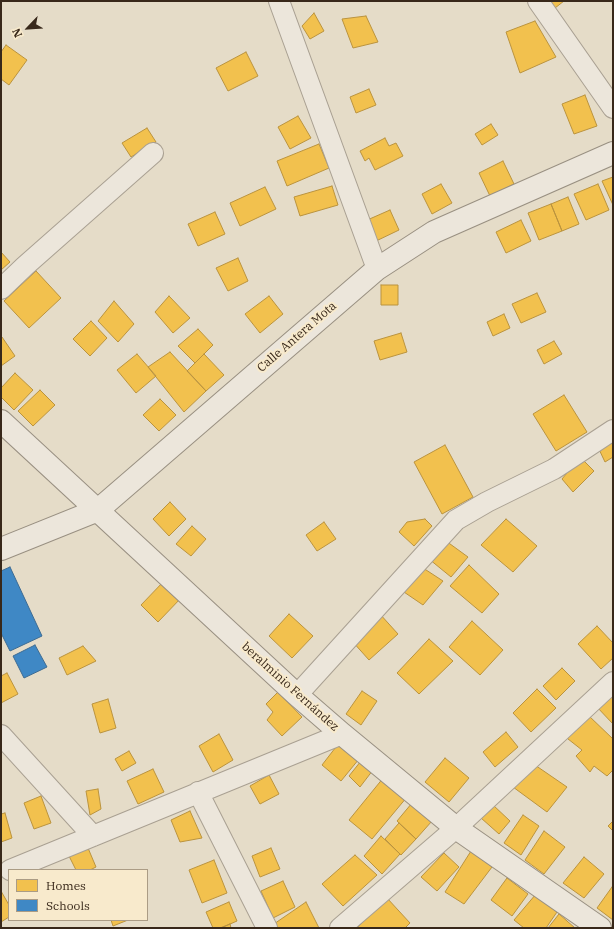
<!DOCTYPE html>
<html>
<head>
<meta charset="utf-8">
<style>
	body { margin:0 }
	#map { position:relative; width:614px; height:929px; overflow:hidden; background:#e5dcc8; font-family:"IBM Plex Serif",serif }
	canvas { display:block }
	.frame { position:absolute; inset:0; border:2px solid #38281a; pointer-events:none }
	.legend { position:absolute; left:8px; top:869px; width:140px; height:52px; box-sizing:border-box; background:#f8eacc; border:1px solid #ab9c85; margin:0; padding:5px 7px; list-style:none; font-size:12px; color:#38281a }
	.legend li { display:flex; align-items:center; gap:8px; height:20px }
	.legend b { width:20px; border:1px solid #ab9c85 }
	.north { position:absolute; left:8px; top:8px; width:40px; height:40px; -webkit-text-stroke:3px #f8eacc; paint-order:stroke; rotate:245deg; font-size:11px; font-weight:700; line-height:16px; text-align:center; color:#38281a }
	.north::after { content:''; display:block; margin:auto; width:14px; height:18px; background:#38281a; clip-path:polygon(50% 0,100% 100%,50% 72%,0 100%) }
</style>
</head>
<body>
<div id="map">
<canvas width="614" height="929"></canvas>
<div class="frame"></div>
<ul class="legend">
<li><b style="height:11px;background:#f2c14e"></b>Homes</li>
<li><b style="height:11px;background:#3f88c5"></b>Schools</li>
</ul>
<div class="north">N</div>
</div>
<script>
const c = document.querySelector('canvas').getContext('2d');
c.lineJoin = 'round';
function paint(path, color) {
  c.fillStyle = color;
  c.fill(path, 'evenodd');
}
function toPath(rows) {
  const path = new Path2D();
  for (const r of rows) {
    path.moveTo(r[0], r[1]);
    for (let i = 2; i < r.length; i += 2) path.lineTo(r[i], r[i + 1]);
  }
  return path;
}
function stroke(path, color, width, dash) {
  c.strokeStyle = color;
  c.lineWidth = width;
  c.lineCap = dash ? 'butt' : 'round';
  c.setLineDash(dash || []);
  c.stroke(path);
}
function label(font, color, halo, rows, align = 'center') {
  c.font = font + ' "IBM Plex Serif",serif';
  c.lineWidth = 4;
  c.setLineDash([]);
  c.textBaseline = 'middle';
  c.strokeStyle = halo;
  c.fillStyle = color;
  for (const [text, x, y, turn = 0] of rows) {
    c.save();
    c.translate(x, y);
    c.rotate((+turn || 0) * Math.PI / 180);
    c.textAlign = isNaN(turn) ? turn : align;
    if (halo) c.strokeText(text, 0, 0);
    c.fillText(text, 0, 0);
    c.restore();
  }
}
const homes = toPath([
	[550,1,564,1,555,8,550,1],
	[314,13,324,31,310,39,302,26,314,13],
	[366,16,378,42,353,48,342,19,366,16],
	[535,21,556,57,520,73,506,32,535,21],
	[6,45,27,60,9,85,1,79,1,52,6,45],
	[246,52,258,76,228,91,216,68,246,52],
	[369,89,376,105,356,113,350,97,369,89],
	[585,95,597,126,574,134,562,104,585,95],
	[298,116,311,138,290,149,278,127,298,116],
	[491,124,498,135,482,145,475,134,491,124],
	[147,128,156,142,131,157,122,143,147,128],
	[385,138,389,146,396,143,403,156,375,170,369,158,365,161,360,151,385,138],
	[319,144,329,168,287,186,277,161,319,144],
	[503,161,514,184,490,196,479,173,503,161],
	[613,177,613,205,602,181,613,177],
	[441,184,452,203,432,214,422,194,441,184],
	[598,184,609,210,586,220,574,194,598,184],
	[332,186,338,205,300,216,294,197,332,186],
	[265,187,276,209,240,226,230,203,265,187],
	[568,197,579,224,562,231,551,204,568,197],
	[551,204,562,231,539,240,528,213,551,204],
	[390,210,399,230,374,242,365,221,390,210],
	[215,212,225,234,198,246,188,224,215,212],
	[521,220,531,241,506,253,496,232,521,220],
	[1,252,10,262,1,270,1,252],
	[238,258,248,281,228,291,216,268,238,258],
	[36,271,61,298,29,328,4,301,36,271],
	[381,285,398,285,398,305,381,305,381,285],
	[537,293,546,312,521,323,512,304,537,293],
	[169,296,190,318,173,333,155,312,169,296],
	[269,296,283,314,260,333,245,314,269,296],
	[114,301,134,324,118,342,98,321,114,301],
	[504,314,510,328,493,336,487,322,504,314],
	[91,321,107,338,90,356,73,339,91,321],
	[198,329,213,345,195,363,178,346,198,329],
	[401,333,407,352,380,360,374,341,401,333],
	[1,337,2,337,15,356,1,366,1,337],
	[554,341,562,354,544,364,537,350,554,341],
	[170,352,206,391,184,412,148,367,170,352],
	[137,354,156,376,136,393,117,370,137,354],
	[204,354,224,375,206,391,187,371,204,354],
	[15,373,33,390,14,410,1,397,1,388,15,373],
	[40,390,55,405,33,426,18,411,40,390],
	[564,395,587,432,556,451,533,414,564,395],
	[160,399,176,415,159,431,143,415,160,399],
	[613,436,613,457,605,462,597,445,613,436],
	[445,445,473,497,442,514,414,462,445,445],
	[580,457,594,471,573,492,562,479,580,457],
	[170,502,186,519,169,536,153,519,170,502],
	[425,519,432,526,414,546,399,532,407,522,425,519],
	[506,519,537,546,513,572,481,545,506,519],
	[324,522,336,539,317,551,306,535,324,522],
	[192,526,206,539,191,556,176,544,192,526],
	[446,541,468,557,451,577,429,559,446,541],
	[469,565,499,594,482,613,450,586,469,565],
	[420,566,443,581,423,605,401,590,420,566],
	[165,580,182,597,158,622,141,605,165,580],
	[379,613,398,634,369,660,352,641,379,613],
	[289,614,313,636,292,658,269,636,289,614],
	[472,621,503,650,480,675,449,647,472,621],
	[597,626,613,643,613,658,601,669,578,644,597,626],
	[429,639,453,661,419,694,397,673,429,639],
	[83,646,96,661,67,675,59,658,83,646],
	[562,668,575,681,556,700,543,686,562,668],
	[7,673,18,694,1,703,1,676,7,673],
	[537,689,556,708,531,732,513,713,537,689],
	[613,689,613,724,596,706,613,689],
	[362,691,377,701,361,725,346,714,362,691],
	[278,692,302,717,282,736,267,720,273,712,266,704,278,692],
	[108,699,116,728,100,733,92,704,108,699],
	[588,715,613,739,613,770,607,776,594,766,590,772,576,756,582,750,563,735,588,715],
	[506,732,518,747,495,767,483,752,506,732],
	[219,734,233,760,213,772,199,746,219,734],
	[339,743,359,759,341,781,322,765,339,743],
	[129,751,136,763,122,771,115,759,129,751],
	[445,758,469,778,449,802,425,782,445,758],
	[361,761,373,770,360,787,349,776,361,761],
	[532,763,567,787,547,812,513,787,532,763],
	[153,769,164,792,138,804,127,781,153,769],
	[269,775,279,794,260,804,250,786,269,775],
	[384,777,407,797,372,839,349,820,384,777],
	[98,789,101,809,90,815,86,791,98,789],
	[41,796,51,823,34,829,24,803,41,796],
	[412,803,432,821,416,839,397,821,412,803],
	[493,805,510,821,499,834,481,818,493,805],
	[190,811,202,838,180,842,171,820,190,811],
	[5,813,12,838,1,842,1,814,5,813],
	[523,815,539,826,521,855,504,843,523,815],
	[613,821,613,831,608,826,613,821],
	[399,823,416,839,401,855,385,839,399,823],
	[544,831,565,847,544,874,525,860,544,831],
	[381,836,400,854,382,874,364,856,381,836],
	[88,848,96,867,90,870,76,870,69,856,88,848],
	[271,848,280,869,260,877,252,856,271,848],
	[471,851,492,867,464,904,445,892,471,851],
	[444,853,459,867,437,891,421,877,444,853],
	[355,855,377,875,343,906,322,884,355,855],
	[584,857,604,874,584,898,563,883,584,857],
	[214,860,227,893,202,903,189,870,214,860],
	[507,878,528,894,512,916,491,900,507,878],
	[283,881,295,907,273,918,261,891,283,881],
	[612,887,613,887,613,920,597,908,612,887],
	[1,891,9,905,9,917,1,922,1,891],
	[536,894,557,912,546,928,524,928,514,920,536,894],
	[387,898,410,923,405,928,357,928,387,898],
	[229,902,237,921,221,928,213,928,206,912,229,902],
	[306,902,319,928,272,928,271,926,306,902],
	[559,914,575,928,548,928,559,914],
	[111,920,128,920,113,926,111,920],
	[230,924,231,928,220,928,230,924]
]);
paint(homes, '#f2c14e');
stroke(homes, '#ba933e', 1);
const schools = toPath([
	[10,567,42,636,10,651,1,633,1,571,10,567],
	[35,645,47,667,24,678,13,656,35,645]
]);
paint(schools, '#3f88c5');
stroke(schools, '#3d6b92', 1);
const street = toPath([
	[279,1,377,269],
	[538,1,613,108],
	[1,289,25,266,153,153],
	[297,695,456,520,487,502,554,469,613,430],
	[1,735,93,836],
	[198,792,267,928],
	[10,870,342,734],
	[340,928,456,828,613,682]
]);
const secondary = toPath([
	[1,421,297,695,342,734,456,828,600,928],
	[1,549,98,510,377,269,434,232,613,153]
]);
stroke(street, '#a9a092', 22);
stroke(secondary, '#999082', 24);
stroke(street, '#ece6db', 20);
stroke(secondary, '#ece6db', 22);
label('12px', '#38281a', '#f8eacc', [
	["Calle Antera Mota",297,337,-41],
	["beralminio Fernández",290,687,42]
]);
</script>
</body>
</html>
